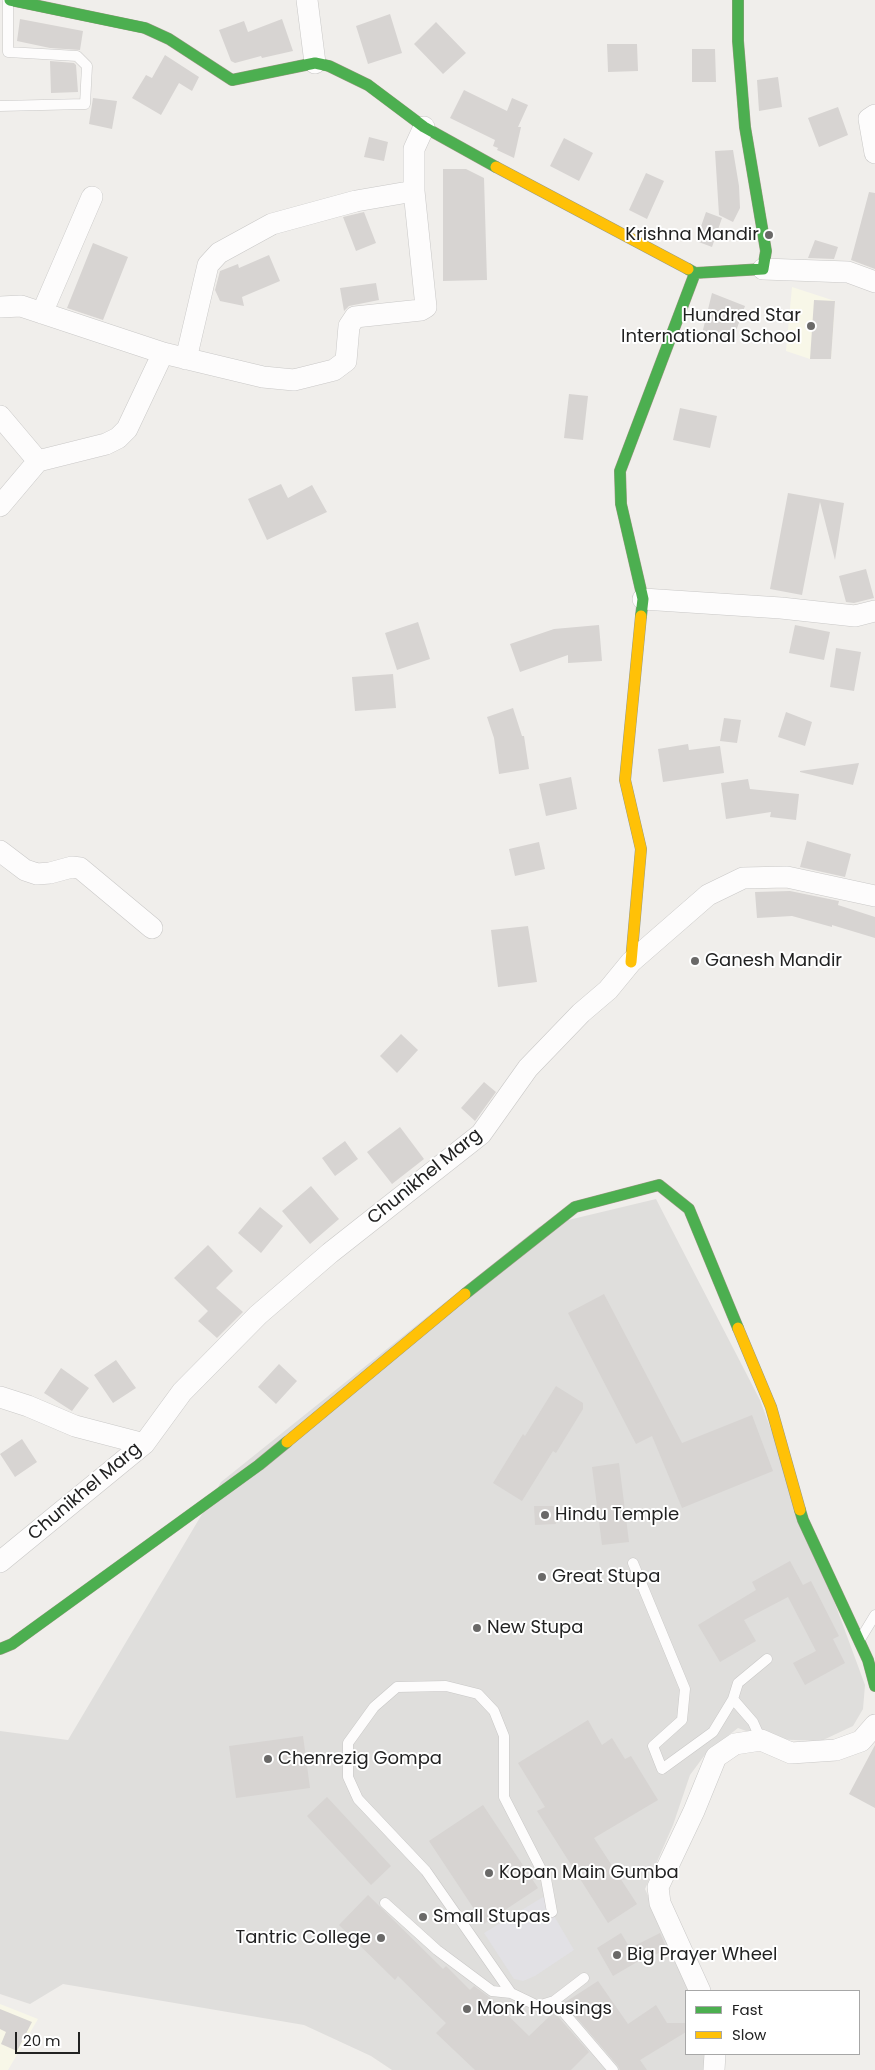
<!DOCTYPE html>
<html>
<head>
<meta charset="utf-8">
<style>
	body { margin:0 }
	#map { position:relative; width:875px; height:2070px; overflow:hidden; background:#f0eeeb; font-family:Poppins,sans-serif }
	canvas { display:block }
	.legend { position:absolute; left:685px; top:1990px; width:175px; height:65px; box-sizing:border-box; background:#fff; border:1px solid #a7a7a7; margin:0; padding:6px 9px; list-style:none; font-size:15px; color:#222 }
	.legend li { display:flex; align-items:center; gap:10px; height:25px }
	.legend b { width:25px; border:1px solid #a7a7a7 }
	.scale { position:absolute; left:15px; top:2032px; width:65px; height:22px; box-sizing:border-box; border:2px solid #222; border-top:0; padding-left:6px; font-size:15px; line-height:18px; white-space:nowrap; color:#222; -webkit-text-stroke:4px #fff; paint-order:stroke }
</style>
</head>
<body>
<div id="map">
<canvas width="875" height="2070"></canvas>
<ul class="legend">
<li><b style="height:6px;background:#4caf50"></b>Fast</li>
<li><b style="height:6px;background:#ffc107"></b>Slow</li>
</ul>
<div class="scale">20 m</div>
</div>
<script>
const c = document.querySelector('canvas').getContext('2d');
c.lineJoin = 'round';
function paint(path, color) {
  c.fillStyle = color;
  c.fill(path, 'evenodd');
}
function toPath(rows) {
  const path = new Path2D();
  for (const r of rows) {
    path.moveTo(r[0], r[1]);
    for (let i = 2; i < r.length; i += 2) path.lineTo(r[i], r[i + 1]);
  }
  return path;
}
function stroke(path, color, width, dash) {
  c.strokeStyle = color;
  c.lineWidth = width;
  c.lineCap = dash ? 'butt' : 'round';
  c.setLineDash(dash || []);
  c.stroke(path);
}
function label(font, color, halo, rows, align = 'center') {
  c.font = font + ' Poppins,sans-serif';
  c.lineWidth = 4;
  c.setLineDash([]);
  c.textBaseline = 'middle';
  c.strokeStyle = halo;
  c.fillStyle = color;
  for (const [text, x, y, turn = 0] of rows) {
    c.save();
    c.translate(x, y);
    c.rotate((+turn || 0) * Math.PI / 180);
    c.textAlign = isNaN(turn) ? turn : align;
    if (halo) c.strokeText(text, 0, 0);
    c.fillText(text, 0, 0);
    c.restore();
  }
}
paint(toPath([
	[656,1199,760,1400,865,1685,863,1709,853,1726,821,1741,768,1739,738,1728,707,1752,690,1775,673,1825,645,1889,691,1991,686,1991,686,2054,706,2054,706,2070,392,2070,371,2056,304,2025,63,1984,30,2004,0,1994,0,1731,68,1740,221,1482,539,1227]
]), '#dfdedc');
paint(toPath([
	[792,287,835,301,831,359,810,359,786,351],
	[0,2004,38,2019,8,2070,0,2070]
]), '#f8f7e8');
paint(toPath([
	[543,1897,574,1950,535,1976,523,1981,514,1979,484,1933]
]), '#e2e1e5');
paint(toPath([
	[390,14,402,53,368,64,356,26],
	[20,19,83,31,80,50,50,48,17,41],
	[282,19,293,51,262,58,261,56,235,63,231,61,219,30,244,21,248,32],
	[436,22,466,53,443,74,414,44],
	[607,44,637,44,638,71,608,72],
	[692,49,715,49,716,82,692,82],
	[165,55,199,77,192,91,179,83,161,115,132,98,146,75,152,78],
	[50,61,74,63,76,65,78,92,51,93],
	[778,77,782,107,759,111,757,80],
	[464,90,507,111,512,98,528,105,518,127,521,127,514,158,497,150,498,148,493,146,495,140,450,118],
	[93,98,117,101,112,129,89,124],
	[838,107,848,135,819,147,808,118],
	[369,137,388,142,384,161,364,157],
	[564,138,593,153,579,181,550,166],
	[733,150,739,186,740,208,733,222,719,215,715,151],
	[443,169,466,169,484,178,487,280,443,281],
	[646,173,664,181,647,219,629,210],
	[869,192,875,193,875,269,851,260],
	[364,212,376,243,356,251,343,217],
	[706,212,722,218,712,247,696,241],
	[815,240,838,247,834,259,808,258],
	[93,243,128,257,103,320,67,308],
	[269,255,280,281,242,297,244,306,220,301,215,290,220,271,238,264,239,268],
	[376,283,379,300,349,306,344,311,340,288],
	[712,293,745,306,732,342,702,334],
	[814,300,835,301,831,359,810,359],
	[569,394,588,396,583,440,564,438],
	[680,408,717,416,710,448,673,440],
	[281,484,288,498,312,485,327,512,267,540,248,499],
	[788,493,844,503,835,560,820,502,802,595,770,589],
	[866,569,874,598,854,603,846,602,839,576],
	[418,622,430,659,397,670,385,633],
	[599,625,602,661,568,663,568,655,520,672,510,644,554,629],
	[795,625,830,632,824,660,789,653],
	[836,648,861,652,854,691,830,687],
	[393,674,396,708,355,711,352,677],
	[513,708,522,736,524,736,529,769,499,774,494,738,487,717],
	[786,712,812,722,805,746,778,737],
	[724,718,741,720,737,743,720,741],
	[688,744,689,750,720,746,724,773,663,782,658,749],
	[859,763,853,785,800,772,800,771],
	[571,777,577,809,546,816,539,784],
	[748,779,750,789,799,794,796,820,770,817,771,812,726,819,721,783],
	[807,841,851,854,845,877,800,867],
	[539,842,545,869,515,876,509,849],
	[790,891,839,901,838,905,875,917,875,938,832,925,832,927,792,916,757,918,755,892],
	[528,926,537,982,498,987,491,930],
	[401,1034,418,1050,397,1073,380,1056],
	[484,1082,496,1092,475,1121,461,1108],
	[400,1127,424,1159,392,1184,367,1152],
	[345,1141,358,1159,335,1176,322,1158],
	[311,1186,339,1219,310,1244,282,1211],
	[260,1207,283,1226,261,1253,238,1233],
	[208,1245,233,1271,216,1288,243,1312,217,1338,198,1321,208,1311,174,1278],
	[604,1294,682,1443,752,1415,773,1471,682,1508,652,1436,636,1444,568,1313],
	[116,1360,136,1388,113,1403,94,1375],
	[279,1364,297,1381,276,1404,258,1387],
	[61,1368,89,1388,72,1411,44,1393],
	[556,1386,583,1403,583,1409,556,1453,553,1451,522,1501,493,1483,523,1434,525,1436],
	[22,1439,37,1462,15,1477,0,1454],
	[619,1463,629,1542,602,1545,592,1467],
	[534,1506,554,1506,556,1524,535,1525],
	[790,1561,803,1585,811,1581,839,1636,833,1639,845,1663,805,1685,793,1663,816,1651,788,1597,744,1620,756,1641,720,1662,698,1625,756,1590,752,1582],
	[588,1720,602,1745,612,1738,625,1759,631,1756,658,1800,594,1838,637,1904,608,1923,537,1811,545,1807,518,1763],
	[303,1736,310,1788,236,1798,229,1746],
	[875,1745,875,1808,849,1794],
	[327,1797,391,1866,371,1885,307,1816],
	[483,1805,538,1888,484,1924,429,1841],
	[368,1895,443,1969,446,1966,470,1990,474,1986,489,1997,529,2036,554,2012,589,2052,571,2070,475,2070,436,2033,446,2023,398,1976,395,1980,339,1925],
	[621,1933,630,1948,660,1933,667,1949,644,1960,644,1958,613,1976,597,1948],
	[598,1981,628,2024,656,2005,667,2023,686,2023,686,2032,640,2060,647,2070,620,2070,618,2066,564,2003],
	[0,2009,32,2022,17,2051,1,2044,6,2032,0,2029]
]), '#d7d4d2');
const lane = toPath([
	[0,106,85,104,87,66,77,56,8,52,8,1],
	[633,1563,685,1689,682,1720,653,1746,662,1769,713,1732,733,1699,738,1683,767,1659],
	[861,1638,875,1615],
	[733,1699,753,1722,761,1740],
	[385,1903,437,1950,492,1991,511,1993],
	[552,1912,546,1879,504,1797,504,1736,494,1711,478,1694,446,1686,397,1687,374,1707,348,1743,348,1777,358,1799,426,1871,511,1993,538,2006,554,2001,613,2070],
	[554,2001,584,1978]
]);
const street = toPath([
	[307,0,315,63],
	[875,115,869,119,875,153],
	[763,269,848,272,875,282],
	[0,307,21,306,163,353,263,377,294,380,334,370,346,361,349,326,355,317,421,310,426,307,414,191,414,149,424,127],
	[42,313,92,197],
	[186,359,208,265,219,253,272,224,356,201,414,191],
	[0,416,38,461],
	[0,506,38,461,106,444,118,438,127,429,163,353],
	[643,599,781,608,855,616,875,611],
	[0,851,25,870,37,874,50,873,72,867,80,868,152,928],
	[0,1397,28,1406,75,1426,144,1444],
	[0,1562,144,1444,182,1392,258,1315,330,1253,481,1134,528,1068,581,1013,608,990,631,962,708,895,743,878,787,877,875,896],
	[700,1991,660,1903,658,1887,694,1811,716,1757,735,1744,761,1740,791,1753,836,1750,861,1741,875,1725],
	[714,2070,715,2054]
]);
const fast = toPath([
	[10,0,145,28,169,39,232,80,315,63,329,66,368,85,424,127,496,167],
	[688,269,695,273,763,269,766,251,745,127,738,41,738,0],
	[641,616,643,599,621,504,620,471,695,273],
	[465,1294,575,1207,659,1185,689,1209,738,1328],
	[800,1510,803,1520,868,1660,875,1686],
	[0,1649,12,1644,259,1465,287,1442]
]);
const slow = toPath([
	[496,167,688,269],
	[631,962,641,849,625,780,641,616],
	[738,1328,771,1407,800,1510],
	[287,1442,465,1294]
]);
stroke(lane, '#c9c8c7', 11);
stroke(street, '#c9c8c7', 22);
stroke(fast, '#999a82', 12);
stroke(slow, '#999a82', 12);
stroke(lane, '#fdfcfc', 10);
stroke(street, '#fdfcfc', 21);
stroke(fast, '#4caf50', 11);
stroke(slow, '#ffc107', 11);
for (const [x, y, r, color] of [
	[769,235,5,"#6a6968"],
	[811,326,5,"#6a6968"],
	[695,961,5,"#6a6968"],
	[545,1515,5,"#6a6968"],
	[542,1577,5,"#6a6968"],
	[477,1628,5,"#6a6968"],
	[268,1759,5,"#6a6968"],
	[489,1873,5,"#6a6968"],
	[423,1917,5,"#6a6968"],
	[381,1938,5,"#6a6968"],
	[617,1955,5,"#6a6968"],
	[467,2009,5,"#6a6968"]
]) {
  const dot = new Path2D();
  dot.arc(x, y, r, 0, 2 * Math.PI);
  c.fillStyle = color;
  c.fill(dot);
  stroke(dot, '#fff', 2);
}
label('18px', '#222', '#fff', [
	["Krishna Mandir",759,235,"right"],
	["Hundred Star",801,316,"right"],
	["International School",801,337,"right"],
	["Ganesh Mandir",705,961],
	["Hindu Temple",555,1515],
	["Great Stupa",552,1577],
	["New Stupa",487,1628],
	["Chenrezig Gompa",278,1759],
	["Kopan Main Gumba",499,1873],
	["Small Stupas",433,1917],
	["Tantric College",371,1938,"right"],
	["Big Prayer Wheel",627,1955],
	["Monk Housings",477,2009]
], 'left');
label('18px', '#222', '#fff', [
	["Chunikhel Marg",425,1177,-39],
	["Chunikhel Marg",85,1492,-40]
]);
</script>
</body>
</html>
